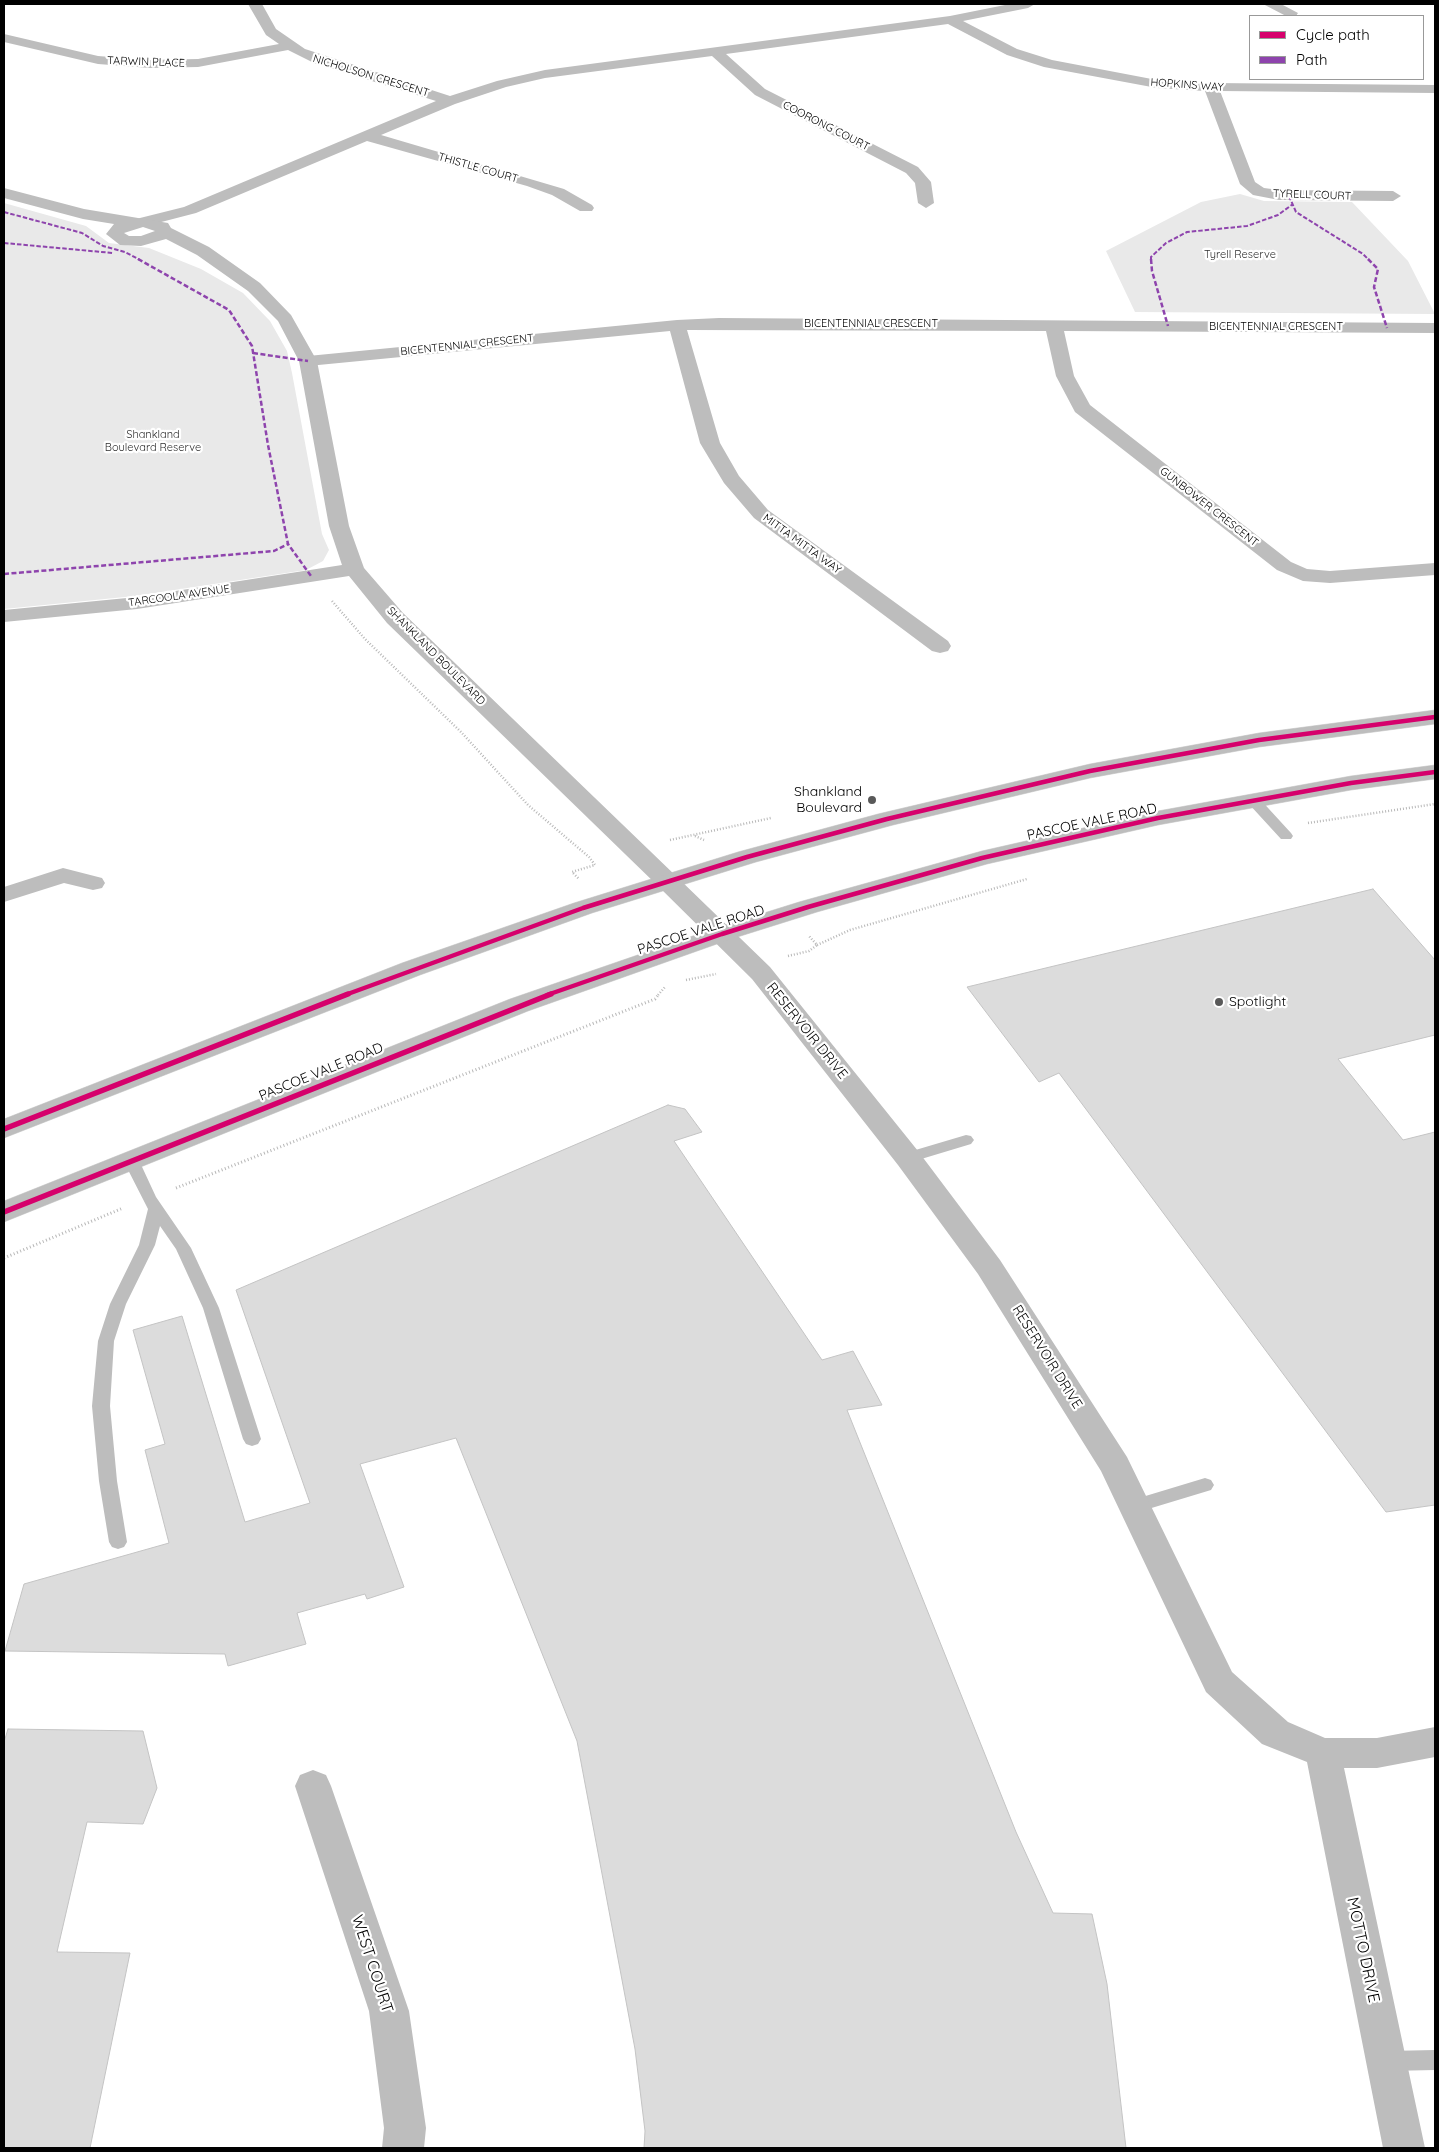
<!DOCTYPE html>
<html>
<head>
<meta charset="utf-8">
<style>
	body { margin:0 }
	#map { position:relative; width:1439px; height:2152px; overflow:hidden; background:#fff; font-family:Quicksand,sans-serif }
	canvas { display:block }
	.frame { position:absolute; inset:0; border:5px solid #000; pointer-events:none }
	.legend { position:absolute; left:1249px; top:15px; width:175px; height:65px; box-sizing:border-box; background:#fff; border:1px solid #999; margin:0; padding:6px 9px; list-style:none; font-size:15px; color:#000 }
	.legend li { display:flex; align-items:center; gap:10px; height:25px }
	.legend b { width:25px; border:1px solid #999 }
</style>
</head>
<body>
<div id="map">
<canvas width="1439" height="2152"></canvas>
<div class="frame"></div>
<ul class="legend">
<li><b style="height:6px;background:#d6006c"></b>Cycle path</li>
<li><b style="height:6px;background:#8e44ad"></b>Path</li>
</ul>
</div>
<script>
const c = document.querySelector('canvas').getContext('2d');
c.lineJoin = 'round';
function paint(path, color) {
  c.fillStyle = color;
  c.fill(path, 'evenodd');
}
function toPath(rows) {
  const path = new Path2D();
  for (const r of rows) {
    path.moveTo(r[0], r[1]);
    for (let i = 2; i < r.length; i += 2) path.lineTo(r[i], r[i + 1]);
  }
  return path;
}
function stroke(path, color, width, dash) {
  c.strokeStyle = color;
  c.lineWidth = width;
  c.lineCap = dash ? 'butt' : 'round';
  c.setLineDash(dash || []);
  c.stroke(path);
}
function label(font, color, halo, rows, align = 'center') {
  c.font = font + ' Quicksand,sans-serif';
  c.lineWidth = 4.5;
  c.setLineDash([]);
  c.textBaseline = 'middle';
  c.strokeStyle = halo;
  c.fillStyle = color;
  for (const [text, x, y, turn = 0] of rows) {
    c.save();
    c.translate(x, y);
    c.rotate((+turn || 0) * Math.PI / 180);
    c.textAlign = isNaN(turn) ? turn : align;
    if (halo) c.strokeText(text, 0, 0);
    c.fillText(text, 0, 0);
    c.restore();
  }
}
paint(toPath([
	[1240,194,1264,201,1352,202,1408,261,1435,314,1135,312,1106,251,1201,202],
	[4,203,86,226,109,243,149,248,201,269,243,293,270,321,287,351,292,373,322,534,329,550,323,561,306,570,135,596,4,609]
]), '#e9e9e9');
const building = toPath([
	[1373,889,1435,960,1435,1035,1338,1059,1403,1140,1435,1132,1435,1505,1386,1512,1059,1073,1039,1082,967,987,1373,889],
	[668,1105,685,1109,702,1132,674,1141,822,1360,853,1351,882,1405,847,1410,1016,1832,1053,1913,1092,1914,1107,1984,1126,2148,644,2148,645,2131,635,2049,577,1741,456,1438,360,1464,404,1587,367,1599,365,1594,297,1613,306,1644,228,1666,225,1654,5,1651,24,1584,169,1543,145,1450,165,1444,133,1330,182,1316,245,1522,310,1503,236,1290,668,1105],
	[8,1729,143,1731,157,1788,143,1824,87,1822,57,1952,130,1953,90,2148,4,2148,4,1742,8,1729]
]);
paint(building, '#dcdcdc');
stroke(building, '#c4c4c4', 1);
const primary = toPath([
	[1435,710,1435,724,1259,747,1090,778,893,825,756,862,592,913,420,975,4,1138,4,1119,402,963,574,903,738,852,878,814,1090,764,1259,733,1435,710],
	[1435,765,1435,779,1351,790,1158,825,987,864,817,912,731,939,528,1011,4,1222,4,1201,510,999,713,929,799,902,982,851,1158,811,1351,776,1435,765]
]);
stroke(primary, '#dbdbdb', 1);
stroke(toPath([
	[332,601,365,639,461,732,528,805,589,857,595,865,572,872,579,879],
	[1308,823,1435,804],
	[695,836,704,840],
	[670,840,771,818],
	[817,945,850,930,1027,879],
	[788,956,809,951,817,945,809,936],
	[686,980,716,974],
	[658,995,665,987]
]), '#b8b8b8', 2.5, [1, 2]);
stroke(toPath([
	[176,1188,655,999,659,994],
	[4,1258,123,1208]
]), '#b8b8b8', 3, [1, 2.5]);
paint(toPath([
	[1253,796,1258,797,1291,833,1293,836,1291,839,1281,839,1248,803,1246,800,1253,796],
	[966,1135,971,1136,974,1140,971,1144,908,1163,902,1162,900,1158,902,1154,966,1135],
	[131,1155,137,1156,156,1197,191,1248,219,1308,261,1439,258,1444,252,1446,246,1444,243,1439,203,1308,176,1249,160,1226,155,1245,126,1304,114,1341,110,1406,117,1481,127,1542,124,1547,118,1549,112,1547,109,1542,99,1481,92,1406,98,1341,110,1304,139,1245,148,1209,123,1160,125,1156,131,1155],
	[1205,1478,1211,1480,1214,1485,1211,1490,1135,1513,1129,1511,1126,1506,1129,1501,1205,1478],
	[1435,2050,1435,2070,1388,2071,1380,2068,1377,2061,1380,2054,1388,2051,1435,2050]
]), '#bdbdbd');
paint(toPath([
	[248,4,262,4,276,29,305,49,450,96,497,81,545,70,950,16,1010,4,1035,4,1028,8,963,21,1017,49,1052,60,1157,80,1211,83,1435,85,1435,93,1220,91,1255,182,1264,188,1279,190,1393,191,1401,196,1393,201,1279,200,1253,195,1240,184,1205,91,1157,88,1044,67,1007,55,948,24,726,54,765,89,918,167,931,182,934,203,926,208,918,203,915,183,906,173,755,95,712,56,545,78,506,87,455,104,381,135,564,189,592,205,594,208,592,211,580,211,552,195,527,186,367,141,196,213,142,227,136,225,134,222,136,219,184,207,436,101,314,63,288,50,198,67,150,68,98,64,4,42,4,34,98,56,150,60,198,59,279,44,266,35,248,4],
	[1263,4,1281,4,1298,13,1296,16,1286,16,1263,4],
	[719,318,1435,323,1435,333,1064,331,1074,376,1090,405,1291,562,1307,569,1330,571,1435,563,1435,575,1330,583,1303,581,1277,570,1075,412,1056,376,1046,331,687,330,720,443,739,476,768,510,948,641,951,646,948,651,940,653,932,651,754,518,724,483,700,443,670,331,308,366,302,365,299,361,302,357,308,356,677,320,719,318],
	[63,868,102,878,105,883,102,888,93,890,64,883,4,902,4,887,63,868],
	[668,875,677,877,770,967,918,1151,1000,1260,1127,1457,1232,1672,1288,1722,1325,1738,1377,1738,1435,1727,1435,1757,1377,1768,1344,1768,1425,2148,1383,2148,1307,1762,1262,1744,1206,1692,1101,1471,978,1274,898,1165,752,979,659,887,656,882,659,877,668,875],
	[313,1770,326,1775,331,1786,409,2011,426,2128,424,2148,382,2148,384,2128,369,2011,295,1786,300,1775,313,1770]
]), '#bdbdbd');
paint(toPath([
	[4,188,84,209,168,223,171,228,209,247,260,283,291,315,317,361,349,526,364,568,403,613,677,877,680,882,677,887,668,889,659,887,387,623,349,576,137,609,4,622,4,610,137,597,342,565,329,526,299,361,278,321,248,291,197,255,166,239,141,246,120,245,106,234,114,224,83,219,4,198,4,188],
	[143,227,155,231,141,236,129,236,124,233,143,227]
]), '#bdbdbd');
paint(primary, '#bdbdbd');
stroke(toPath([
	[1289,196,1296,212,1363,254,1369,260],
	[4,212,82,233,103,246,125,252,140,260],
	[4,243,113,253],
	[1151,260,1151,257,1166,243,1187,232,1247,226,1278,215,1293,204]
]), '#8e44ad', 2, [4.5, 2]);
stroke(toPath([
	[138,259,229,310,252,346,268,445,288,544,311,576],
	[1151,259,1152,271,1168,326],
	[1368,259,1378,269,1374,287,1387,328],
	[253,353,308,361],
	[4,574,274,551,288,544]
]), '#8e44ad', 2.5, [5, 2.5]);
stroke(toPath([
	[345,995,583,908,747,857,887,819,1090,771,1259,740,1435,717],
	[547,995,722,934,808,907,982,858,1158,818,1351,783,1435,772]
]), '#d6006c', 4.5);
stroke(toPath([
	[4,1129,348,994],
	[4,1212,551,994]
]), '#d6006c', 5.5);
for (const [x, y, r, color] of [
	[872,800,5,"#595959"],
	[1219,1002,5,"#595959"]
]) {
  const dot = new Path2D();
  dot.arc(x, y, r, 0, 2 * Math.PI);
  c.fillStyle = color;
  c.fill(dot);
  stroke(dot, '#fff', 2);
}
label('11px', '#000', '#fff', [
	["TARWIN PLACE",146,62,2],
	["NICHOLSON CRESCENT",371,76,17],
	["HOPKINS WAY",1187,85,4],
	["COORONG COURT",826,126,27],
	["THISTLE COURT",478,168,16],
	["TYRELL COURT",1312,195,2],
	["BICENTENNIAL CRESCENT",871,324],
	["BICENTENNIAL CRESCENT",1276,327],
	["BICENTENNIAL CRESCENT",467,345,-6],
	["GUNBOWER CRESCENT",1209,507,38],
	["MITTA MITTA WAY",802,544,36],
	["TARCOOLA AVENUE",179,596,-8],
	["SHANKLAND BOULEVARD",436,656,45]
]);
label('11px', '#2e2e2e', '#fff', [
	["Tyrell Reserve",1240,255],
	["Shankland",153,435],
	["Boulevard Reserve",153,448]
]);
label('14px', '#000', '#fff', [
	["Shankland",862,792],
	["Boulevard",862,808],
	["Spotlight",1229,1002,"left"]
], 'right');
label('14px', '#000', '#fff', [
	["PASCOE VALE ROAD",1092,822,-12],
	["PASCOE VALE ROAD",701,930,-18],
	["RESERVOIR DRIVE",807,1031,51],
	["PASCOE VALE ROAD",321,1072,-22],
	["RESERVOIR DRIVE",1047,1357,58]
]);
label('16px', '#000', '#fff', [
	["MOTTO DRIVE",1363,1950,78],
	["WEST COURT",372,1964,72]
]);
</script>
</body>
</html>
